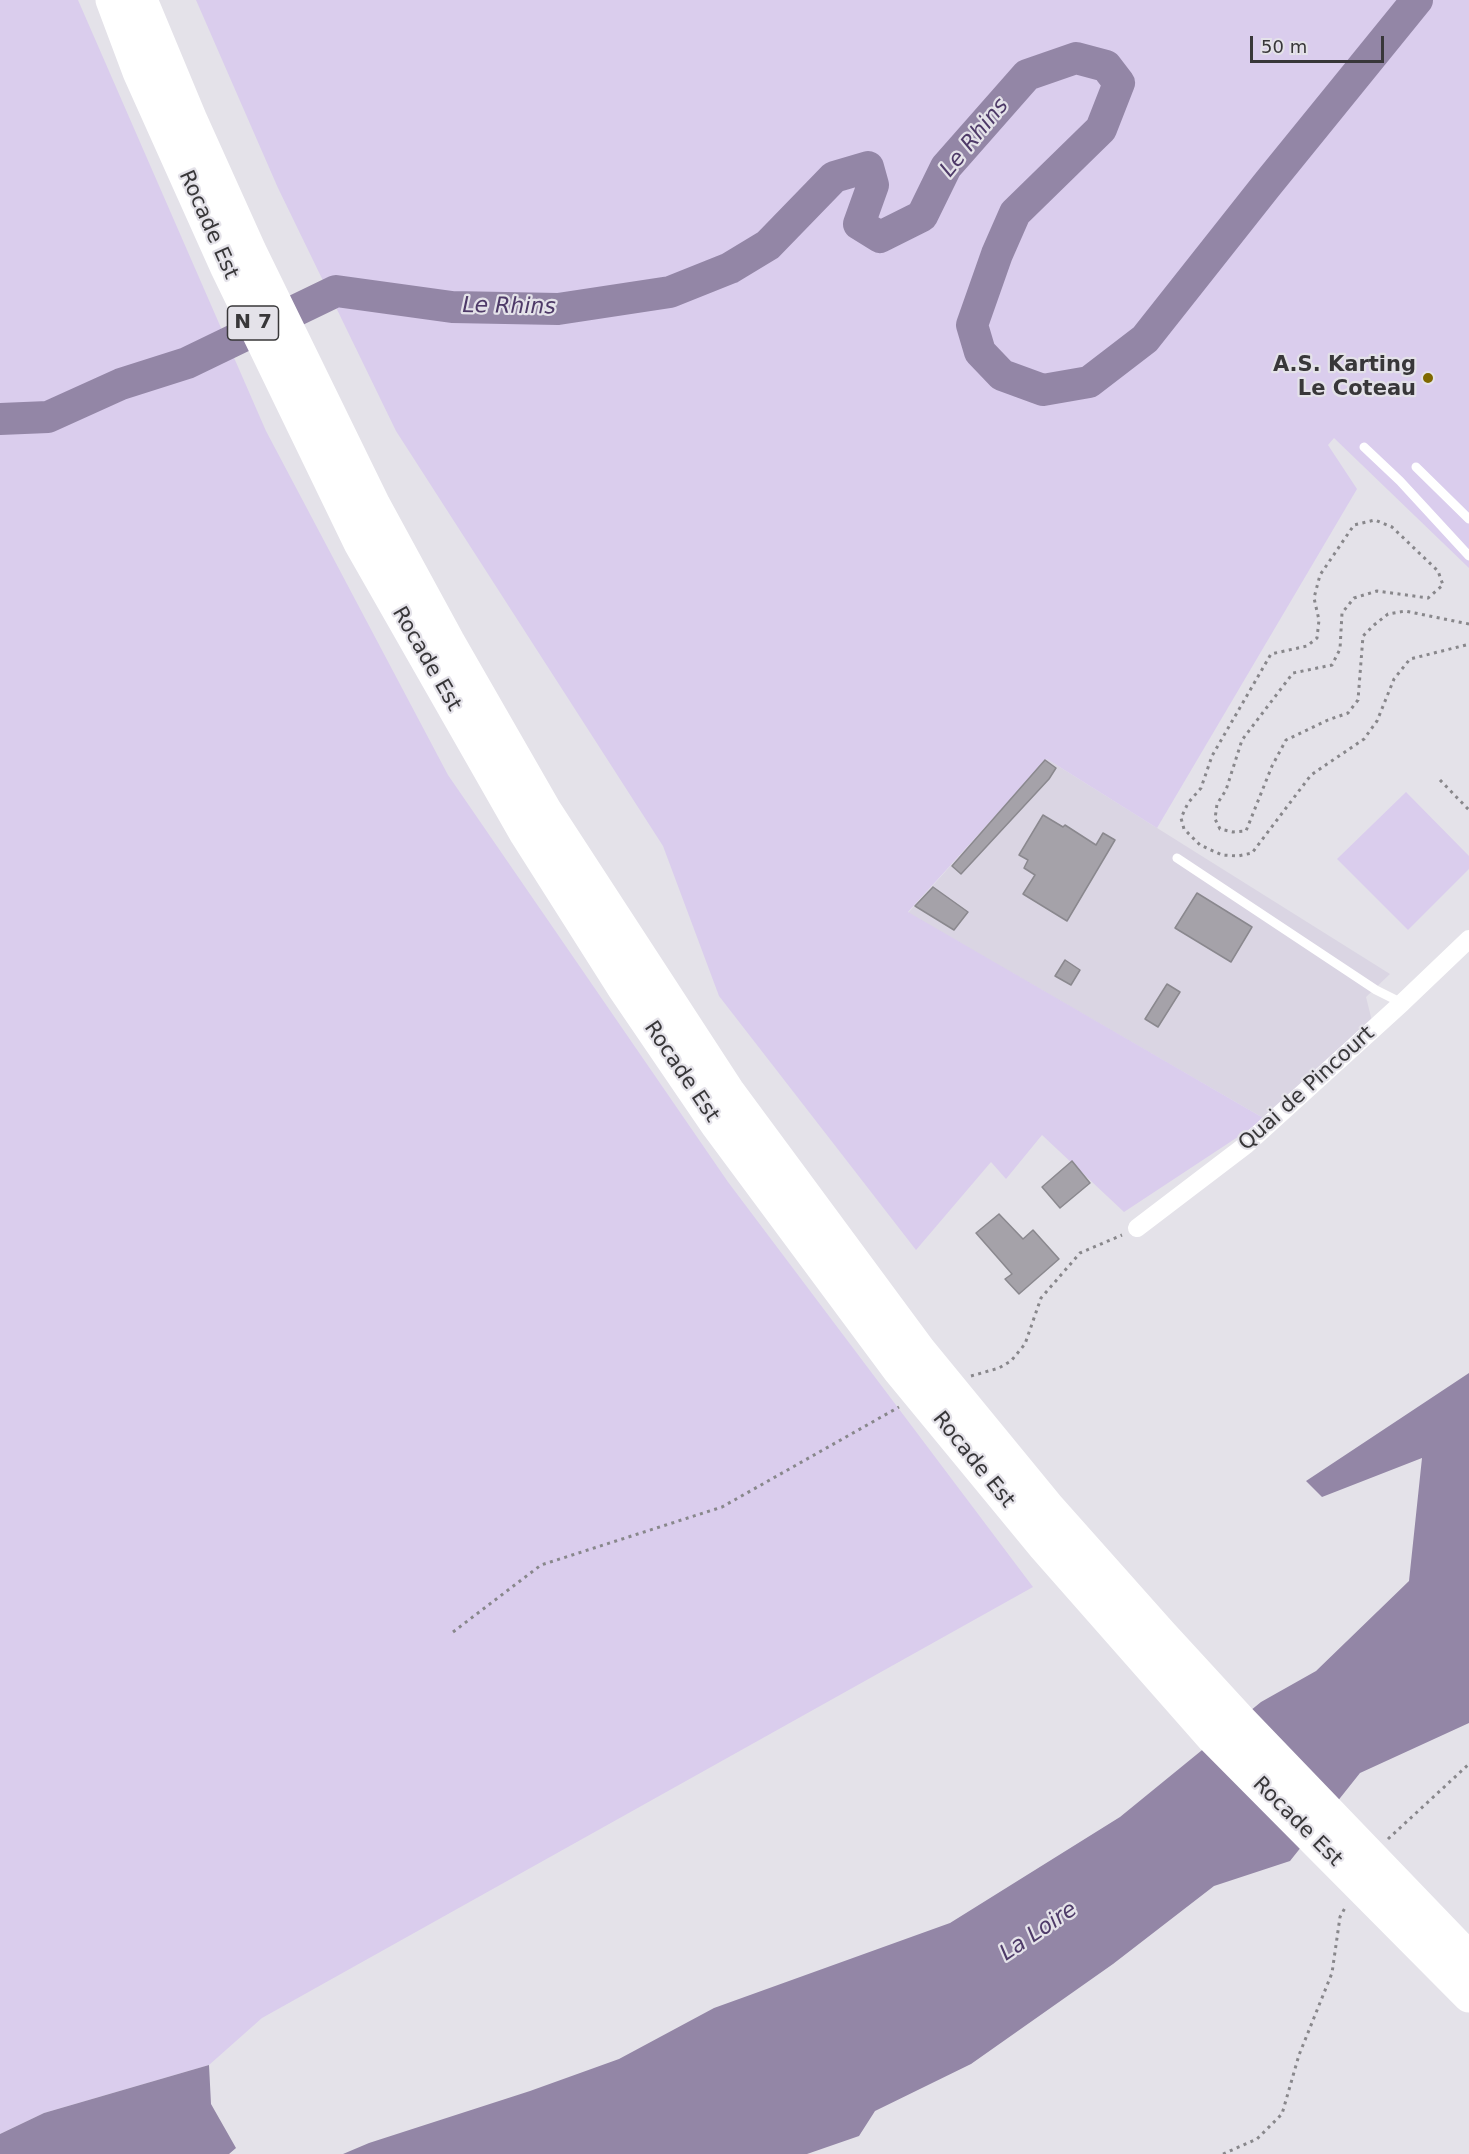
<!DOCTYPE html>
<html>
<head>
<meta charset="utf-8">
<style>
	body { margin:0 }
	#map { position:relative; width:1469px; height:2154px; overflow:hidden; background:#e4e2e9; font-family:"DejaVu Sans",sans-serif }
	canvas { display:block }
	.scale { position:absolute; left:1250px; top:36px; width:134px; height:27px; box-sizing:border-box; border:3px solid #383739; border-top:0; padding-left:8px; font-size:18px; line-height:21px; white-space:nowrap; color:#383739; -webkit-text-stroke:4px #e4e2e9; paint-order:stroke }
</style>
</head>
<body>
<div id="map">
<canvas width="1469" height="2154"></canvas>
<div class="scale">50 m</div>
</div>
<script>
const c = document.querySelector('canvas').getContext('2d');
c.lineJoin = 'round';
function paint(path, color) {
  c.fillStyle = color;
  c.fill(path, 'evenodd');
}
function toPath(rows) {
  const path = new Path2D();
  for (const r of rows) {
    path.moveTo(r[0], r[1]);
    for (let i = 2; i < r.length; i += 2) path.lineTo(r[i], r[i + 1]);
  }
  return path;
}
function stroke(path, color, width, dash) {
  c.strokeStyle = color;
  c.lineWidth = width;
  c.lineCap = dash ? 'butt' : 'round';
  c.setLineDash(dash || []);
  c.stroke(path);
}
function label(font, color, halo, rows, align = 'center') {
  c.font = font + ' "DejaVu Sans",sans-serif';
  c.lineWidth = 4.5;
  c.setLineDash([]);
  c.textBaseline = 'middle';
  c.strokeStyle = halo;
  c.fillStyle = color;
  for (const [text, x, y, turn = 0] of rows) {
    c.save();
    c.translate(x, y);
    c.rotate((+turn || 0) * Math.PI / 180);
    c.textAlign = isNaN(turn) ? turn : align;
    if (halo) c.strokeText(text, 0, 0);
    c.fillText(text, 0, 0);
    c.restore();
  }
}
paint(toPath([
	[1047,759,1390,974,1366,997,1372,1021,1265,1119,908,913]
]), '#dad5e3');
paint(toPath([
	[0,0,78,0,266,431,448,775,728,1182,1033,1587,262,2018,209,2065,44,2113,0,2134],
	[196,0,1469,0,1469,568,1334,438,1328,445,1357,489,1157,828,1047,759,908,912,1265,1119,1124,1212,1042,1135,1006,1179,991,1162,916,1250,719,996,663,846,396,431,278,188],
	[1406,792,1469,856,1469,869,1408,930,1337,859]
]), '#dacded');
paint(toPath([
	[1469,1373,1469,1723,1360,1773,1290,1861,1214,1886,1113,1964,971,2064,875,2111,859,2136,807,2154,343,2154,369,2143,530,2091,619,2059,714,2008,950,1923,1120,1817,1261,1702,1316,1671,1409,1581,1422,1458,1322,1497,1306,1481],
	[209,2065,211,2104,236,2148,229,2154,0,2154,0,2134,44,2113]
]), '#9386a6');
stroke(toPath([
	[0,419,48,417,121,384,187,363,336,291,452,307,558,309,670,292,730,268,768,245,834,177,868,167,873,185,859,224,880,237,922,216,946,167,1027,75,1076,58,1106,66,1119,83,1101,129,1015,213,997,254,972,325,980,352,1002,375,1043,390,1089,382,1145,339,1266,186,1417,0]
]), '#9386a6', 32);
const building = toPath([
	[1045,760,1056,768,1049,779,961,874,952,866,1045,760],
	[1043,815,1063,827,1065,825,1096,845,1103,833,1115,840,1067,921,1023,894,1035,875,1024,868,1028,860,1019,855,1043,815],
	[933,887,968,912,954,930,915,906,933,887],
	[1197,893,1252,927,1231,962,1175,928,1197,893],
	[1065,960,1080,970,1071,985,1055,976,1065,960],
	[1167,984,1180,992,1158,1027,1145,1019,1167,984],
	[1072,1161,1090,1183,1060,1208,1042,1187,1072,1161],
	[999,1214,1023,1239,1033,1230,1059,1259,1019,1294,1005,1279,1012,1274,976,1233,999,1214]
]);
paint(building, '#a5a2a9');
stroke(building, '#8a888e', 1.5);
stroke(toPath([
	[1469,624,1405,611,1388,614,1374,625,1363,636,1358,700,1348,713,1328,720,1286,740,1272,766,1246,831,1233,832,1220,829,1215,819,1217,804,1226,790,1242,740,1293,673,1332,665,1340,649,1342,613,1354,598,1377,591,1428,598,1443,585,1438,571,1392,527,1375,520,1354,525,1320,575,1314,598,1319,620,1317,638,1307,646,1271,654,1212,756,1201,788,1188,803,1181,818,1184,829,1200,845,1222,855,1238,856,1252,853,1311,775,1364,739,1377,721,1394,679,1410,659,1466,645,1469,646],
	[1440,780,1469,810],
	[971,1376,999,1368,1011,1361,1025,1344,1041,1298,1080,1253,1122,1235],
	[453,1632,541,1565,722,1507,899,1407],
	[1388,1839,1469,1764],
	[1223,2154,1257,2139,1282,2114,1299,2055,1332,1973,1340,1917,1346,1906]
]), '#88878b', 3, [3, 4.5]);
stroke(toPath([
	[1364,447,1400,481,1469,556],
	[1416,467,1469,519],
	[1177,858,1376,990,1402,1003]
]), '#fff', 9);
stroke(toPath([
	[1137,1228,1246,1145,1402,1003,1469,939]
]), '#fff', 18);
stroke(toPath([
	[112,0,139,72,226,266,360,543,526,834,623,987,717,1125,898,1369,1043,1545,1213,1738,1469,1996],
	[141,0,191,120,250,251,374,505,448,641,545,810,728,1091,920,1351,1048,1507,1161,1634,1240,1720,1469,1958]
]), '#fff', 33);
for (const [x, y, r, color] of [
	[1428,378,6,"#7f6800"]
]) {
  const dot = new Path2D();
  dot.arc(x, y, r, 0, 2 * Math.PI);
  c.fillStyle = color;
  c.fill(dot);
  stroke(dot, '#e4e2e9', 2);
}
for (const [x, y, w] of [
	[253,323,51]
]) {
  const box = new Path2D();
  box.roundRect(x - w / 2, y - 17, w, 34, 4.5);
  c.fillStyle = '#e4e2e9';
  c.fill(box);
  stroke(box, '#383739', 1.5);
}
label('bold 20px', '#383739', null, [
	["N 7",253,323]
]);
label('21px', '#383739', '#e4e2e9', [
	["Rocade Est",208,225,66],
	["Rocade Est",426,659,60],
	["Rocade Est",681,1072,56],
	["Quai de Pincourt",1307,1089,-42],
	["Rocade Est",973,1460,51],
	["Rocade Est",1297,1822,45]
]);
label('bold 21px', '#383739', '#e4e2e9', [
	["A.S. Karting",1416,366],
	["Le Coteau",1416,390]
], 'right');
label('italic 22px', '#4e3a68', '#e4e2e9', [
	["Le Rhins",975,138,-51],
	["Le Rhins",509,307,1],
	["La Loire",1039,1932,-34]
]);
</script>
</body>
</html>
